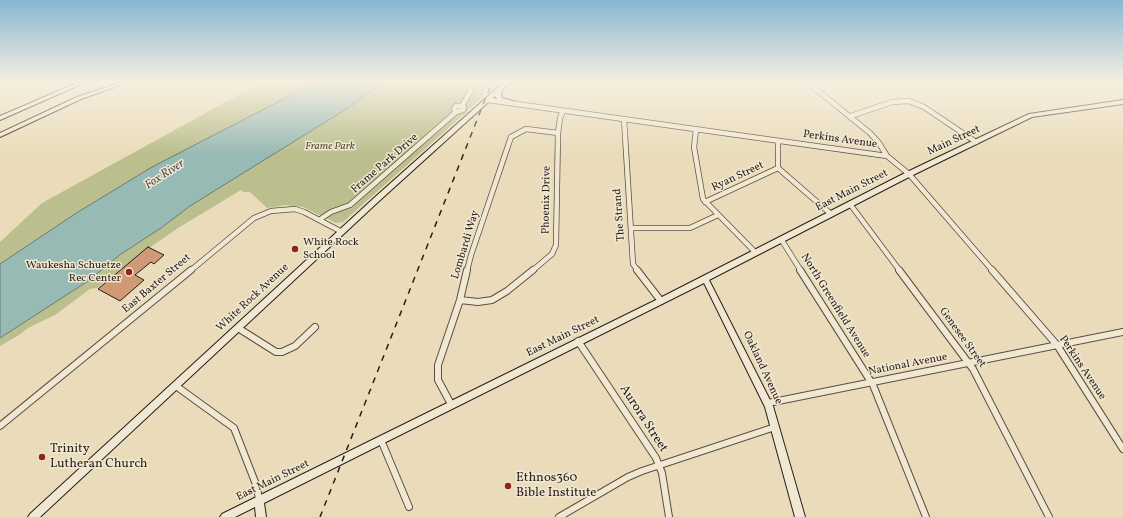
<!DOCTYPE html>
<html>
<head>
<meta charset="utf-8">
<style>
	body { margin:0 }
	canvas { display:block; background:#eadcbb }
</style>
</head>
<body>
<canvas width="1123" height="517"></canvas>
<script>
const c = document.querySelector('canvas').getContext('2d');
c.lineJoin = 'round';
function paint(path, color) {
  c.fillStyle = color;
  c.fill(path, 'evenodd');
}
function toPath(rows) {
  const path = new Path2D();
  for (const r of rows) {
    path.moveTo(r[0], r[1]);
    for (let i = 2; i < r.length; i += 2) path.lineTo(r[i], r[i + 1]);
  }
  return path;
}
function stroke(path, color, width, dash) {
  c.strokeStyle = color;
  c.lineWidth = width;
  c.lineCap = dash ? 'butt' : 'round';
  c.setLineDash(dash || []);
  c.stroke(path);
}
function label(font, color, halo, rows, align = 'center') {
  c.font = font + ' Vollkorn,serif';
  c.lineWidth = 3;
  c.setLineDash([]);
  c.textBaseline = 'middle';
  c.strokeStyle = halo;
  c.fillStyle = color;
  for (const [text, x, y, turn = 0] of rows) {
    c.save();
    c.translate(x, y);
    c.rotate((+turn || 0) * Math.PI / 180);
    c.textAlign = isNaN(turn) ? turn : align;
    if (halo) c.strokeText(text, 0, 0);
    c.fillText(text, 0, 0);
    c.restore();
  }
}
paint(toPath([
	[262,82,488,82,481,99,343,222,336,223,303,207,286,205,267,208,250,192,243,192,241,190,178,228,142,253,97,288,90,289,55,315,28,328,19,335,0,346,0,242,42,203]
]), '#bbbf8d');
const water = toPath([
	[312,82,381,82,377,87,348,108,190,206,161,228,121,254,88,281,0,338,0,264,78,212,152,167,305,88,312,82]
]);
paint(water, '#98bab4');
stroke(water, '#6c7c76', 1);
const building = toPath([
	[148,247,164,255,154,264,151,262,135,275,144,280,120,301,98,289,148,247]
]);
paint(building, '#d09a76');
stroke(building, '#291e18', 1);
const streetFar1 = toPath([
	[807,82,870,133,879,143,887,156],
	[488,100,887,156,909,174,993,271],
	[456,106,460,106,464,107,463,110,456,112,454,109,456,106],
	[462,106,470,92,473,82],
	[851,116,892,102,909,101,924,107,976,142],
	[624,119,633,264,638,271],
	[696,130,694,147,703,199,755,252],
	[778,141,778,168,831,214],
	[705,202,778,168],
	[850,204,900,271],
	[319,220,331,212,350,205,456,112],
	[631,228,690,228,718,215],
	[781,239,801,271],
	[190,271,254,218,271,211,295,209,304,212,342,232],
	[467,271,471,255,511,137,526,129,558,133],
	[532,271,552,254,556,245,558,133,560,118,563,111]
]);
const street = toPath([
	[637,270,661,301],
	[800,270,873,385,926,517],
	[899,270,973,369,1049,517],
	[992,270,1057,345,1123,449],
	[460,300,478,302,492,300,507,291,533,270],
	[238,328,276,352,282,352,295,346,315,327],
	[578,341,656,458,662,473,669,517],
	[176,386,234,428,257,487,259,500],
	[768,403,1123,332],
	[451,404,438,380,438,365,460,300,467,270],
	[0,426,191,270],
	[381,440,409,507],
	[559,517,628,477,642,471,775,427]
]);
const secondary = toPath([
	[79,82,86,82,0,120,0,116,79,82],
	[122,82,129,82,81,99,0,137,0,133,77,97,122,82],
	[504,82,510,82,502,90,501,96,502,98,516,102,516,104,514,105,498,100,495,96,378,202,40,517,28,517,30,514,374,198,504,82],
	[1123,100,1123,104,1032,117,911,176,709,280,773,406,805,517,795,517,765,407,704,283,264,503,266,517,256,517,255,507,235,517,220,517,222,514,658,299,907,172,1029,114,1123,100]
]);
stroke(streetFar1, '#594e41', 6);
stroke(street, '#594e41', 8);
stroke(secondary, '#291e18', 2);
stroke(streetFar1, '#f1e8d3', 4.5);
stroke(street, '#f1e8d3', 6);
paint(secondary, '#f1e8d3');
stroke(toPath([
	[320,517,492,82]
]), '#291e18', 1.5, [6, 6]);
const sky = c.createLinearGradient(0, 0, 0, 154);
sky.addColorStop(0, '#88b6d3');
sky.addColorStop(0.53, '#f6efe0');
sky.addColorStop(1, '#f6efe000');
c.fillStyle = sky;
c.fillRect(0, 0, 1123, 154);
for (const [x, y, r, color] of [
	[295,249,4,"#8f2418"],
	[129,272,4,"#8f2418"],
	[42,457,4,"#8f2418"],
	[508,486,4,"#8f2418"]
]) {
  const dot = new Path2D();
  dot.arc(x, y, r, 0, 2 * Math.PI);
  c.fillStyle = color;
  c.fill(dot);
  stroke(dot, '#f1e8d3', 1.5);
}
label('11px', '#291e18', '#f1e8d3', [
	["Perkins Avenue",840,140,8],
	["Main Street",954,141,-25],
	["Frame Park Drive",385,164,-41],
	["Ryan Street",738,177,-25],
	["East Main Street",852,191,-27],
	["Phoenix Drive",547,200,-89],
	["The Strand",620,215,-94],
	["Lombardi Way",466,245,-73],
	["East Baxter Street",157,284,-40],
	["White Rock Avenue",253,298,-43],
	["North Greenfield Avenue",835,306,58],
	["East Main Street",563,337,-26],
	["Genesee Street",962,338,54],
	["National Avenue",908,365,-11],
	["Oakland Avenue",762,368,65],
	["Perkins Avenue",1082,368,56],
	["East Main Street",273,481,-26]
]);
label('italic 11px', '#554e3b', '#f1e8d3', [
	["Frame Park",330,147]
]);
label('11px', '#291e18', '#f1e8d3', [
	["White Rock",303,243],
	["School",303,256],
	["Waukesha Schuetze",121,266,"right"],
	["Rec Center",121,279,"right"]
], 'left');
label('italic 12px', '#4a4d47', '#f1e8d3', [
	["Fox River",165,175,-33]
]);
label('13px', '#291e18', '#f1e8d3', [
	["Aurora Street",643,419,57]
]);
label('13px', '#291e18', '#f1e8d3', [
	["Trinity",50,450],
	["Lutheran Church",50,465],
	["Ethnos360",516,479],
	["Bible Institute",516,494]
], 'left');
</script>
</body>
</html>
